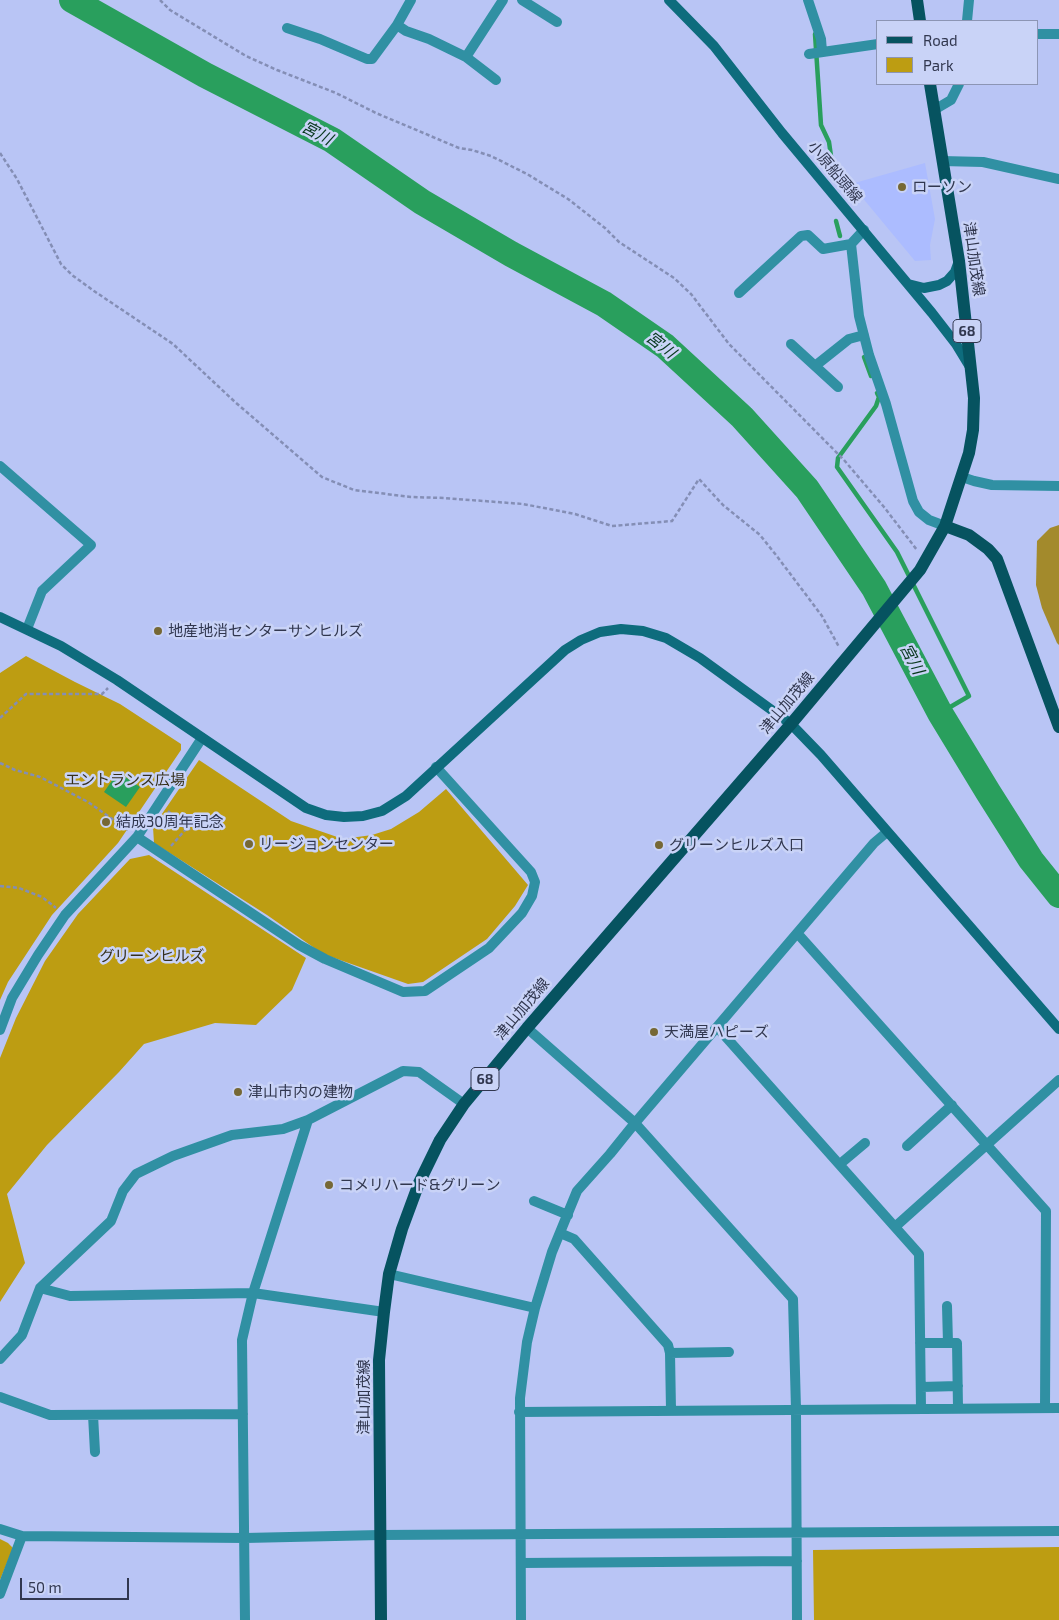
<!DOCTYPE html>
<html>
<head>
<meta charset="utf-8">
<style>
	body { margin:0 }
	#map { position:relative; width:1059px; height:1620px; overflow:hidden; background:#b9c5f5; font-family:"Exo 2",sans-serif }
	canvas { display:block }
	.legend { position:absolute; left:876px; top:20px; width:162px; height:65px; box-sizing:border-box; background:#c9d3f7; border:1px solid #8c95b4; margin:0; padding:6px 9px; list-style:none; font-size:15px; color:#31374f }
	.legend li { display:flex; align-items:center; gap:10px; height:25px }
	.legend b { width:25px; border:1px solid #8c95b4 }
	.scale { position:absolute; left:20px; top:1578px; width:109px; height:22px; box-sizing:border-box; border:2px solid #31374f; border-top:0; padding-left:6px; font-size:15px; line-height:18px; white-space:nowrap; color:#31374f; -webkit-text-stroke:4px #c9d3f7; paint-order:stroke }
</style>
</head>
<body>
<div id="map">
<canvas width="1059" height="1620"></canvas>
<ul class="legend">
<li><b style="height:6px;background:#065360"></b>Road</li>
<li><b style="height:14px;background:#bd9d12"></b>Park</li>
</ul>
<div class="scale">50 m</div>
</div>
<script>
const c = document.querySelector('canvas').getContext('2d');
c.lineJoin = 'round';
function paint(path, color) {
  c.fillStyle = color;
  c.fill(path, 'evenodd');
}
function toPath(rows) {
  const path = new Path2D();
  for (const r of rows) {
    path.moveTo(r[0], r[1]);
    for (let i = 2; i < r.length; i += 2) path.lineTo(r[i], r[i + 1]);
  }
  return path;
}
function stroke(path, color, width, dash) {
  c.strokeStyle = color;
  c.lineWidth = width;
  c.lineCap = dash ? 'butt' : 'round';
  c.setLineDash(dash || []);
  c.stroke(path);
}
function label(font, color, halo, rows, align = 'center') {
  c.font = font + ' "Exo 2","Noto Sans JP",sans-serif';
  c.lineWidth = 5;
  c.setLineDash([]);
  c.textBaseline = 'middle';
  c.strokeStyle = halo;
  c.fillStyle = color;
  for (const [text, x, y, turn = 0] of rows) {
    c.save();
    c.translate(x, y);
    c.rotate((+turn || 0) * Math.PI / 180);
    c.textAlign = isNaN(turn) ? turn : align;
    if (halo) c.strokeText(text, 0, 0);
    c.fillText(text, 0, 0);
    c.restore();
  }
}
paint(toPath([
	[925,163,935,219,930,245,931,260,915,261,851,184]
]), '#acbcff');
paint(toPath([
	[26,656,75,682,120,704,181,744,181,750,118,843,52,915,8,982,0,1000,0,673],
	[199,760,291,821,343,839,372,835,391,829,419,812,446,789,528,885,515,906,487,939,423,982,408,984,323,954,267,915,154,843,153,827],
	[149,855,306,958,292,990,256,1025,215,1023,144,1044,119,1072,47,1145,7,1194,25,1263,0,1302,0,1058,16,1018,45,961,78,914,130,859],
	[0,1539,8,1543,13,1548,0,1580],
	[1059,1547,1059,1620,814,1620,813,1550]
]), '#bd9d12');
paint(toPath([
	[1059,525,1059,645,1057,643,1042,608,1036,585,1037,541,1050,528]
]), '#a38a2c');
paint(toPath([
	[118,772,140,787,126,807,104,792]
]), '#299f5d');
stroke(toPath([
	[815,34,821,125,829,142,832,163],
	[836,221,840,236],
	[864,357,871,376],
	[877,393,879,397,876,406,838,458,837,467,897,552,969,696,940,713]
]), '#299f5d', 4.5);
stroke(toPath([
	[72,0,205,75,332,140,422,202,511,254,604,304,665,346,742,417,807,489,874,588,940,713,988,792,1031,860,1059,895]
]), '#299f5d', 26);
stroke(toPath([
	[160,0,170,10,246,56,277,70,336,93,376,113,459,148,472,150,491,156,527,174,568,199,605,228,619,242,674,278,691,294,729,344,844,460,884,507,917,550],
	[0,153,17,179,61,264,72,275,94,291,173,344,235,402,322,477,354,490,411,497,444,498,523,504,575,514,612,526,672,521,699,479,723,505,760,535,776,555,822,616,839,647],
	[0,718,26,694,102,694,108,688],
	[0,763,15,770,40,777,88,802,128,830],
	[168,811,186,829,193,829],
	[171,846,186,829],
	[0,886,19,888,42,897,56,908]
]), '#848eb5', 2.5, [4, 2.5]);
stroke(toPath([
	[522,0,557,22],
	[808,0,821,39,822,52],
	[967,21,969,0],
	[397,25,406,31,429,39,466,57,496,80],
	[287,28,320,39,367,59,372,59,397,25,411,0],
	[1038,34,1059,34],
	[809,54,878,44],
	[466,57,503,0],
	[934,110,951,100,959,84],
	[942,161,983,162,1059,179],
	[864,230,851,244,859,316,869,355,886,404,913,501,919,512,929,520,945,526],
	[739,293,801,236,808,235,823,249,851,244],
	[791,344,838,387],
	[815,366,849,339,864,335],
	[0,466,91,545,42,591,27,629],
	[962,477,974,481,992,485,1059,486],
	[137,837,299,945,325,959,403,992,425,991,489,948,522,913,532,896,535,882,531,872,436,767],
	[798,934,1046,1211,1045,1408],
	[717,1027,919,1254,921,1408],
	[527,1028,635,1123,793,1299,796,1409,797,1620],
	[0,1030,12,998,38,955,65,915,137,837,202,738],
	[907,1146,952,1105],
	[840,1164,865,1143],
	[534,1201,568,1215],
	[896,1226,1059,1080],
	[560,1233,574,1239,668,1345,670,1353,671,1410],
	[389,1274,535,1308],
	[40,1288,70,1296,253,1293,384,1312],
	[947,1306,948,1343],
	[920,1343,957,1343,958,1408],
	[670,1353,729,1352],
	[0,1359,22,1335,40,1288,111,1221,123,1191,136,1174,173,1156,232,1135,283,1129,308,1120,403,1071,419,1072,464,1104],
	[921,1387,958,1386],
	[0,1397,50,1415,243,1414],
	[519,1412,1059,1408],
	[93,1415,95,1452],
	[0,1529,22,1536,245,1538,380,1535,1059,1531],
	[521,1563,797,1561],
	[0,1594,22,1536],
	[245,1620,242,1340,253,1293,308,1120],
	[521,1620,520,1398,527,1342,535,1308,552,1252,577,1191,610,1154,635,1123,874,843,887,832]
]), '#3090a3', 10);
stroke(toPath([
	[669,0,714,46,782,133,932,313,956,344,970,367],
	[908,284,924,288,939,285,947,281,955,272,959,261],
	[0,617,61,646,117,680,306,808,326,815,344,817,363,816,382,811,406,796,565,650,581,640,600,632,621,629,643,631,666,638,700,658,791,724,821,755,1059,1029]
]), '#0e6c7d', 10);
stroke(toPath([
	[917,0,920,21],
	[945,526,969,535,988,549,997,559,1059,727],
	[381,1620,379,1360,384,1312,389,1274,402,1229,419,1183,440,1140,464,1104,527,1028,791,724,920,570,945,526,969,453,973,430,974,398,959,261,930,84]
]), '#065360', 12);
for (const [x, y, r, color] of [
	[902,187,5,"#766835"],
	[158,631,5,"#766835"],
	[106,822,5,"#766835"],
	[249,844,5,"#766835"],
	[659,845,5,"#766835"],
	[654,1032,5,"#766835"],
	[238,1092,5,"#766835"],
	[329,1185,5,"#766835"]
]) {
  const dot = new Path2D();
  dot.arc(x, y, r, 0, 2 * Math.PI);
  c.fillStyle = color;
  c.fill(dot);
  stroke(dot, '#c9d3f7', 2);
}
for (const [x, y, w] of [
	[967,331,28],
	[485,1079,28]
]) {
  const box = new Path2D();
  box.roundRect(x - w / 2, y - 11.5, w, 23, 4);
  c.fillStyle = '#c9d3f7';
  c.fill(box);
  stroke(box, '#31374f', 1);
}
label('bold 14px', '#31374f', null, [
	["68",967,331],
	["68",485,1079]
]);
label('15px', '#31374f', '#c9d3f7', [
	["小原船頭線",835,172,50],
	["津山加茂線",974,259,82],
	["津山加茂線",787,703,-50],
	["津山加茂線",522,1009,-50],
	["津山加茂線",364,1397,-90]
]);
label('15px', '#31374f', '#c9d3f7', [
	["ローソン",912,187],
	["地産地消センターサンヒルズ",168,631],
	["結成30周年記念",116,822],
	["リージョンセンター",259,844],
	["グリーンヒルズ入口",669,845],
	["天満屋ハピーズ",664,1032],
	["津山市内の建物",248,1092],
	["コメリハード&グリーン",339,1185]
], 'left');
label('15px', '#36301c', '#c9d3f7', [
	["エントランス広場",125,780],
	["グリーンヒルズ",152,956]
]);
label('italic 16px', '#07371c', '#c9d3f7', [
	["宮川",317,133,28],
	["宮川",661,345,38],
	["宮川",912,659,62]
]);
</script>
</body>
</html>
